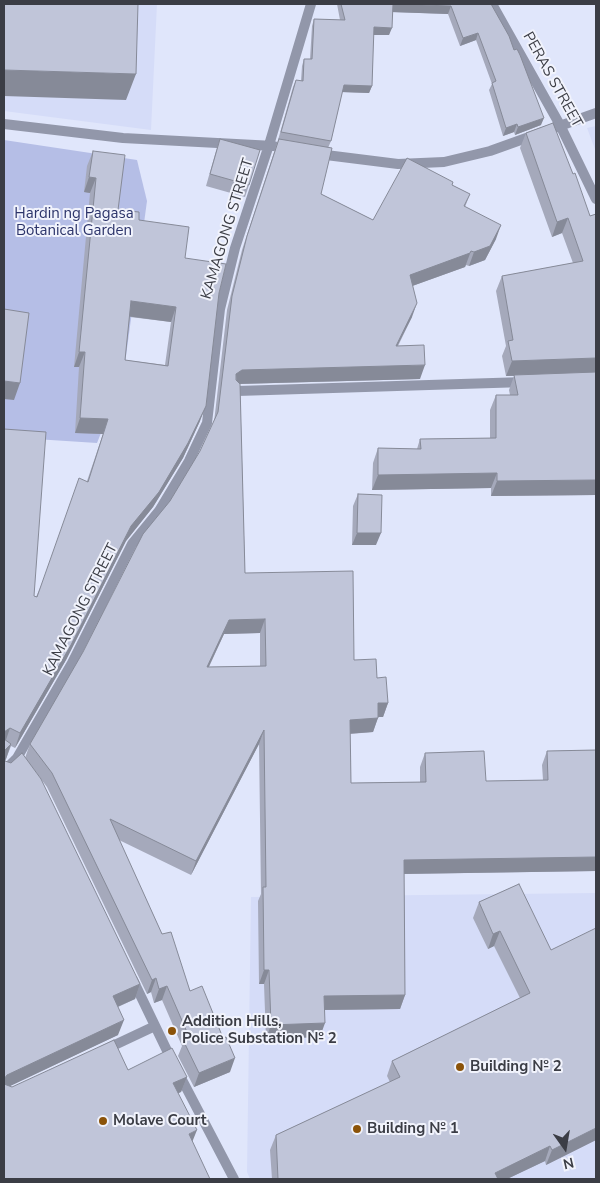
<!DOCTYPE html>
<html>
<head>
<meta charset="utf-8">
<style>
	body { margin:0 }
	#map { position:relative; width:600px; height:1183px; overflow:hidden; background:#e0e6fb; font-family:"Nunito Sans",sans-serif }
	canvas { display:block }
	.frame { position:absolute; inset:0; border:5px solid #3b3d45; pointer-events:none }
	.north { position:absolute; left:540px; top:1123px; width:50px; height:50px; -webkit-text-stroke:4px #f1f3fc; paint-order:stroke; rotate:167deg; font-size:14px; font-weight:700; line-height:20px; text-align:center; color:#3b3d45 }
	.north::after { content:''; display:block; margin:auto; width:18px; height:22px; background:#3b3d45; clip-path:polygon(50% 0,100% 100%,50% 72%,0 100%) }
</style>
</head>
<body>
<div id="map">
<canvas width="600" height="1183"></canvas>
<div class="frame"></div>
<div class="north">N</div>
</div>
<script>
const c = document.querySelector('canvas').getContext('2d');
c.lineJoin = 'round';
function paint(path, color) {
  c.fillStyle = color;
  c.fill(path, 'evenodd');
}
function toPath(rows) {
  const path = new Path2D();
  for (const r of rows) {
    path.moveTo(r[0], r[1]);
    for (let i = 2; i < r.length; i += 2) path.lineTo(r[i], r[i + 1]);
  }
  return path;
}
function stroke(path, color, width, dash) {
  c.strokeStyle = color;
  c.lineWidth = width;
  c.lineCap = dash ? 'butt' : 'round';
  c.setLineDash(dash || []);
  c.stroke(path);
}
function label(font, color, halo, rows, align = 'center') {
  c.font = font + ' "Nunito Sans",sans-serif';
  c.lineWidth = 4;
  c.setLineDash([]);
  c.textBaseline = 'middle';
  c.strokeStyle = halo;
  c.fillStyle = color;
  for (const [text, x, y, turn = 0] of rows) {
    c.save();
    c.translate(x, y);
    c.rotate((+turn || 0) * Math.PI / 180);
    c.textAlign = isNaN(turn) ? turn : align;
    if (halo) c.strokeText(text, 0, 0);
    c.fillText(text, 0, 0);
    c.restore();
  }
}
paint(toPath([
	[4,4,157,4,151,130,4,111],
	[596,126,596,152,587,128],
	[596,893,596,1179,250,1179,247,1172,251,897]
]), '#d5dcf8');
paint(toPath([
	[4,140,137,160,147,201,123,378,97,443,4,437]
]), '#b5bee6');
stroke(toPath([
	[492,4,560,125,596,199],
	[4,124,123,138,274,146],
	[318,154,398,164,444,162,490,151,596,113],
	[237,391,525,382],
	[4,771,17,758,32,732,72,663,132,544,159,511,189,461,207,423,220,309,235,248,269,145,311,4],
	[133,980,172,1061],
	[104,1050,155,1026],
	[179,1074,234,1179]
]), '#9297aa', 10);
paint(toPath([
	[337,4,491,4,541,125,515,135,514,132,503,136,489,90,492,84,476,40,460,46,448,14,393,12,389,35,373,35,372,86,369,93,342,92,331,141,328,148,321,194,373,220,452,185,470,194,465,207,496,239,485,260,469,266,466,265,465,267,412,286,412,317,398,346,420,379,240,384,245,573,377,678,388,703,383,717,378,717,373,732,350,734,351,783,420,782,420,767,425,753,486,781,543,780,542,765,547,751,596,750,596,871,404,874,405,995,400,1009,324,1010,320,1037,266,1039,264,984,259,984,258,901,261,894,259,744,191,875,119,840,162,934,230,1072,194,1087,178,1056,182,1046,162,1000,154,1003,151,992,147,994,47,787,25,758,30,744,170,501,200,451,214,422,227,310,242,250,278,140,293,87,296,80,301,81,302,66,304,59,310,59,312,26,314,19,340,20],
	[260,633,260,666,209,667,224,634],
	[526,133,590,216,596,214,596,495,491,496,491,488,372,490,373,463,378,448,417,449,420,439,490,438,490,410,496,395,510,395,509,390,514,376,506,376,502,356,506,346,496,291,502,276,573,263,562,233,552,237,520,148],
	[220,139,249,185,245,197,206,186,216,151],
	[93,151,118,210,139,220,185,258,219,293,200,421,183,458,153,507,126,541,66,660,15,748,11,746,6,759,5,761,140,984,135,999,118,1007,118,1035,9,1086,12,1087,128,1070,187,1077,181,1092,178,1093,192,1141,4,1179,4,429,34,596,36,597,87,481,103,434,75,433,79,367,74,367,90,193,84,192,87,166],
	[130,317,171,322,165,365,125,360],
	[358,494,376,545,352,545,353,506],
	[519,884,596,1140,546,1165,545,1161,507,1179,272,1179,270,1150,276,1135,390,1082,387,1076,392,1061,520,998,494,946,488,949,473,918,479,902]
]), '#a5a9bb');
paint(toPath([
	[393,4,451,6,448,14,390,12],
	[374,27,392,28,389,35,371,35],
	[478,33,476,40,460,46,463,38],
	[4,70,136,74,126,100,4,96],
	[344,85,372,86,369,93,341,92],
	[544,118,541,125,515,135,518,127],
	[517,124,514,132,503,136,506,128],
	[89,177,96,178,90,193,84,192],
	[568,218,562,233,552,237,557,222],
	[501,225,496,239,485,260,469,266,474,252],
	[471,251,465,267,404,289,410,275],
	[131,301,176,307,171,322,126,316],
	[417,303,412,317,390,360,396,346],
	[79,352,85,352,79,367,74,367],
	[596,358,596,373,506,376,512,361],
	[425,365,420,379,237,384,236,374,242,370],
	[4,381,20,383,14,400,4,399],
	[206,406,200,421,183,458,153,507,126,541,66,660,15,748,20,733,131,526],
	[80,418,108,419,103,434,75,433],
	[497,473,491,488,372,490,378,475],
	[596,480,596,495,491,496,497,481],
	[357,533,381,533,376,545,352,545],
	[265,619,260,633,224,634,202,681,207,667,229,620],
	[378,703,388,703,383,717,373,717],
	[378,718,373,732,345,734,350,720],
	[10,728,5,743,4,744,4,732],
	[264,730,259,744,191,875,196,861],
	[11,744,6,759,4,762,4,751],
	[596,857,596,871,399,874,404,860],
	[500,931,494,946,488,949,493,934],
	[264,970,269,970,264,984,259,984],
	[156,978,151,992,147,994,152,980],
	[140,984,135,999,108,1011,113,996],
	[167,986,162,1000,154,1003,159,989],
	[405,995,400,1009,318,1010,324,996],
	[124,1020,118,1035,4,1089,4,1079,7,1075],
	[325,1023,320,1037,266,1039,271,1025],
	[235,1058,230,1072,194,1087,199,1073],
	[187,1077,181,1092,167,1098,173,1083],
	[596,1128,596,1140,546,1165,552,1150],
	[197,1130,191,1145,189,1134],
	[550,1146,545,1161,507,1179,493,1179,495,1173]
]), '#868a98');
const building = toPath([
	[4,4,138,4,136,74,4,70,4,4],
	[341,4,491,4,509,36,514,50,517,49,520,55,544,118,518,127,517,124,506,128,492,83,496,81,478,33,463,38,451,6,393,4,392,28,374,27,372,86,344,85,331,141,281,132,296,80,303,81,304,59,312,59,314,19,345,20,341,4],
	[553,123,573,174,575,173,590,216,596,214,596,358,512,361,508,341,513,340,502,276,583,261,568,218,557,222,526,133,553,123],
	[220,139,260,150,249,185,210,174,220,139],
	[279,139,332,148,321,194,373,220,407,158,453,182,452,185,470,194,464,206,501,225,490,246,474,252,471,251,470,253,410,275,417,303,396,346,424,345,425,365,242,370,236,374,236,380,240,384,245,573,353,571,354,660,376,659,377,678,386,677,388,703,378,703,378,718,350,720,351,783,426,782,425,753,484,751,486,781,548,780,547,751,596,750,596,857,404,860,405,995,324,996,325,1023,271,1025,269,970,264,970,263,887,266,887,264,730,196,861,110,819,162,934,171,932,190,991,202,986,223,1038,226,1037,235,1058,199,1073,184,1042,190,1039,167,986,159,989,156,978,152,980,52,773,30,744,83,652,143,534,170,501,200,451,218,412,232,296,247,236,279,139],
	[265,619,266,666,207,667,229,620,265,619],
	[93,151,125,155,118,210,139,212,139,220,189,227,185,258,226,264,219,293,206,406,188,443,159,492,131,526,71,645,20,733,10,728,4,732,4,429,46,432,34,596,37,597,79,478,88,482,108,419,80,418,85,352,79,352,96,178,89,177,93,151],
	[131,301,176,307,168,366,125,360,131,301],
	[4,309,29,313,20,383,4,381,4,309],
	[596,372,596,480,497,481,497,473,378,475,378,448,421,449,420,439,496,438,496,395,518,395,514,375,596,372],
	[358,494,382,495,381,533,357,533,358,494],
	[4,739,11,744,4,751,4,754,4,739],
	[22,753,41,779,140,984,113,996,124,1020,7,1075,4,1079,4,759,5,761,11,763,22,753],
	[519,884,551,950,596,928,596,1128,552,1150,550,1146,495,1173,498,1179,278,1179,276,1135,400,1077,392,1061,530,993,500,931,493,934,479,902,519,884],
	[114,1040,128,1070,172,1048,187,1077,173,1083,197,1130,189,1134,210,1179,4,1179,4,1084,12,1087,114,1040]
]);
paint(building, '#c0c5d9');
stroke(building, '#868a98', 1);
for (const [x, y, r, color] of [
	[172,1031,5,"#8b5309"],
	[460,1067,5,"#8b5309"],
	[103,1121,5,"#8b5309"],
	[357,1129,5,"#8b5309"]
]) {
  const dot = new Path2D();
  dot.arc(x, y, r, 0, 2 * Math.PI);
  c.fillStyle = color;
  c.fill(dot);
  stroke(dot, '#f1f3fc', 2);
}
label('15px', '#3b3d45', '#f1f3fc', [
	["PERAS STREET",552,80,61],
	["KAMAGONG STREET",228,229,-73],
	["KAMAGONG STREET",81,610,-63]
]);
label('15px', '#2c346a', '#f1f3fc', [
	["Hardin ng Pagasa",74,214],
	["Botanical Garden",74,231]
]);
label('bold 15px', '#3b3d45', '#f1f3fc', [
	["Addition Hills,",182,1022],
	["Police Substation № 2",182,1039],
	["Building № 2",470,1067],
	["Molave Court",113,1121],
	["Building № 1",367,1129]
], 'left');
</script>
</body>
</html>
